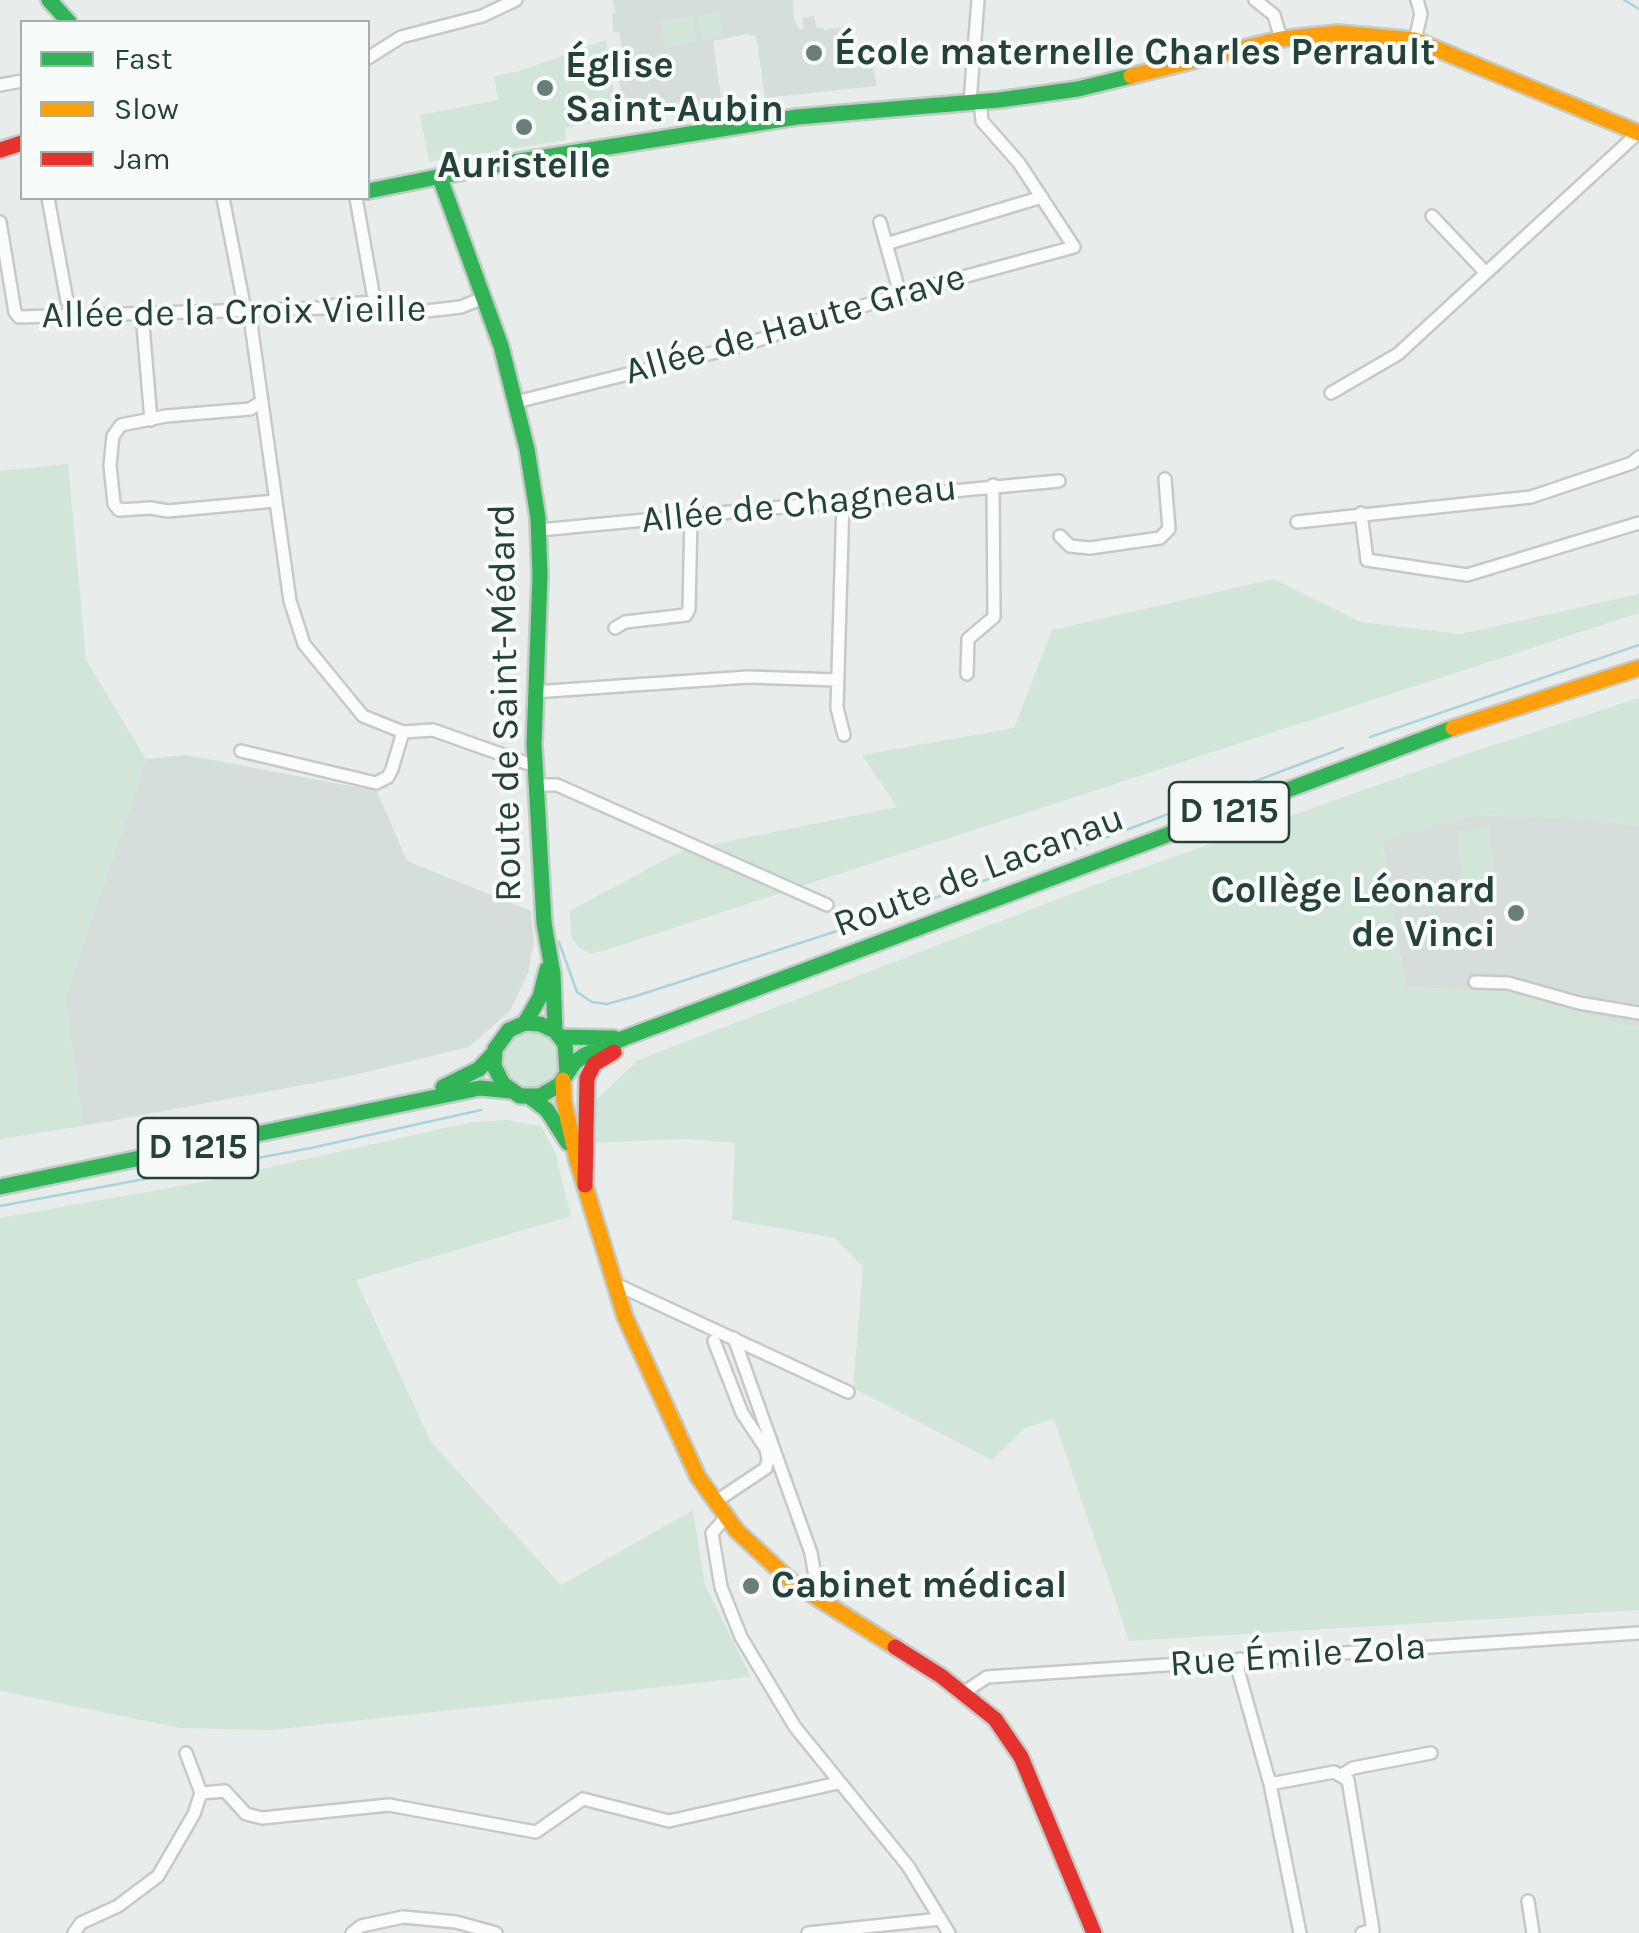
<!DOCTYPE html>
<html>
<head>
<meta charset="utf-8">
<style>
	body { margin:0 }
	#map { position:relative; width:1639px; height:1933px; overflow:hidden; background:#e8edeb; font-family:Karla,sans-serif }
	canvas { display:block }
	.legend { position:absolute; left:20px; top:20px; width:350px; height:180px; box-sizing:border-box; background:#f7fbf9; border:2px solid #a3b1ad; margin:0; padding:12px 18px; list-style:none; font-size:30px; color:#24423a }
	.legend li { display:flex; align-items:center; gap:20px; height:50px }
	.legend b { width:50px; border:2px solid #a3b1ad }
</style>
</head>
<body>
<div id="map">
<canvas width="1639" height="1933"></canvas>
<ul class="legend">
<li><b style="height:12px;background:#30b455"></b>Fast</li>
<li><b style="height:12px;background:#ff9f0a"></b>Slow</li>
<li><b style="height:12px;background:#e5322d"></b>Jam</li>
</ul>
</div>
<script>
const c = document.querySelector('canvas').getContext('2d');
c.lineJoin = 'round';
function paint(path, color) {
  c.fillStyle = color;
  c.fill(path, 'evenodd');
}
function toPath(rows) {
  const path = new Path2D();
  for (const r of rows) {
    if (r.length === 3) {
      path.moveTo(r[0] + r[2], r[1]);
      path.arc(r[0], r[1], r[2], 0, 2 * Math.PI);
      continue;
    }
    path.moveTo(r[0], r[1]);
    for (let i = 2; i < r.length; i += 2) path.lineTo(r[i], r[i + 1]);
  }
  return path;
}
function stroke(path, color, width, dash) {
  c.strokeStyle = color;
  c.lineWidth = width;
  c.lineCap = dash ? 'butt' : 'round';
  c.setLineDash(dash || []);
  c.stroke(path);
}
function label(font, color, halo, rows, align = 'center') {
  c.font = font + ' Karla,sans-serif';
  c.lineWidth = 8;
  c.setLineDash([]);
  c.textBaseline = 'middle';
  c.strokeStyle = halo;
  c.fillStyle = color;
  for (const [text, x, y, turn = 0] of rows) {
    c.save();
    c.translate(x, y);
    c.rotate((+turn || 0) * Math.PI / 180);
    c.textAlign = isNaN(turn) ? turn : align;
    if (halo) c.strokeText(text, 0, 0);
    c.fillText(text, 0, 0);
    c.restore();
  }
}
paint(toPath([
	[612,0,793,0,794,19,799,29,804,29,802,18,814,16,817,28,823,27,824,30,845,27,845,45,869,41,877,86,765,98,756,36,747,34,713,41,722,102,711,104,710,107,626,119,618,75,626,72,619,32,613,32,612,14,616,12],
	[186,755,377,791,407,861,531,911,534,942,528,973,510,1011,469,1047,341,1078,83,1126,65,999,146,759],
	[1475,815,1593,819,1639,827,1639,1026,1629,1027,1515,992,1405,987,1382,839]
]), '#d6dedb');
paint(toPath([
	[719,11,723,36,702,40,697,15],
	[693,16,697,42,665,47,661,21],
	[606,40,618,119,565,128,566,140,429,162,420,115,498,100,494,76,519,71],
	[68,464,86,660,146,759,65,999,83,1126,0,1139,0,471],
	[1274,579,1361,622,1461,634,1639,594,1639,613,606,950,590,954,579,948,571,936,570,911,681,851,897,807,862,755,1014,728,1052,630],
	[1639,698,1639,827,1592,819,1475,815,1382,840,1405,987,1515,992,1629,1027,1639,1026,1639,1610,1129,1641,1054,1419,1025,1428,992,1460,853,1388,863,1267,835,1238,732,1220,735,1143,687,1139,594,1143,594,1102,638,1060,1108,880,1469,753],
	[1489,827,1497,888,1465,893,1456,831],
	[531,1060,30],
	[506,1120,541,1126,555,1151,571,1216,356,1280,431,1442,561,1585,693,1510,705,1585,751,1677,272,1730,181,1728,0,1691,0,1218,208,1181,472,1122]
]), '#d1e6d8');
stroke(toPath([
	[1624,0,1639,9],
	[1370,737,1639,645],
	[559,942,577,992,592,1002,607,1004,636,996,874,919,1089,844,1343,748],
	[0,1206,311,1148,481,1110]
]), '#a9d4db', 2.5);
const street = toPath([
	[1255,0,1274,15,1281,39],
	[1415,40,1421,14,1417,0],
	[368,58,401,37,482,16,516,0],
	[0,85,22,81],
	[970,102,978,0],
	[48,198,67,301],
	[223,198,245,310,250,317,290,601,304,644,363,716,403,732,433,730,526,763,535,764],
	[356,198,373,293,379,302],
	[1432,216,1486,273],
	[0,222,15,312,19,317,325,308,339,304,379,302,399,314,461,307,485,297],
	[880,222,900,294],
	[886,244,1042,197],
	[142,314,151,420],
	[1331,393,1398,354,1638,133],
	[261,402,250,409,166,416,121,425,113,436,110,465,114,504,119,510,151,508,168,511,275,501],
	[516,402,740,346,900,294,1074,247,1019,163,982,121,980,101],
	[843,500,837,708,844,735],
	[1361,513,1367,560,1467,575,1639,523],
	[1297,522,1531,497,1632,463,1639,457],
	[539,530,1059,481],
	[1060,536,1070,546,1090,548,1160,538,1169,529,1165,479],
	[615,628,625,622,686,615,689,609,691,516],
	[967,674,968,639,994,617,993,485],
	[534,692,748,677,837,680],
	[241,751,376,783,388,777,392,769,403,732],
	[536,785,557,785,827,905],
	[1475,982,1508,983,1579,1003,1639,1013],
	[615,1287,622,1287,848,1392],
	[734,1338,811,1553,819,1600],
	[714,1341,742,1413,766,1449,768,1459,766,1468,715,1502],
	[726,1517,712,1533,721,1587,741,1637,795,1727,908,1866,949,1933],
	[1240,1659,1238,1670,1270,1784,1300,1933],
	[963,1693,987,1677,1639,1633],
	[186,1753,201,1793,225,1791,246,1814,262,1818,389,1805,536,1832,583,1799,669,1821,838,1783],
	[1343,1774,1353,1768,1431,1753],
	[1270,1784,1334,1772,1348,1780,1373,1930,1362,1933],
	[1528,1901,1533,1933],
	[74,1933,81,1923,118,1906,158,1876,194,1814,201,1793],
	[352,1933,361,1926,403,1917,456,1922,496,1933],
	[808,1933,940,1919]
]);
const fast = toPath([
	[49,0,69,22],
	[440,178,501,346,527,449,538,518,540,576,534,744,544,923,553,974,555,1031],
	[368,191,507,163,797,117,999,100,1078,89,1131,76],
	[525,1023,540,997,547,969],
	[561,1037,614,1038],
	[567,1073,565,1044,555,1031,540,1024,525,1023,509,1030,495,1049,494,1066,503,1084,520,1096,540,1096,559,1085,575,1062,585,1055,624,1038,1453,728],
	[443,1087,479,1069,495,1052],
	[530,1097,547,1110,568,1143],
	[0,1187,480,1088,511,1091]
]);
const slow = toPath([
	[1131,76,1281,39,1338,33,1415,40,1639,133],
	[1453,728,1639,668],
	[563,1080,564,1102,577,1160,625,1317,698,1477,737,1531,792,1582,895,1647]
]);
const jam = toPath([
	[0,150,22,143],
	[585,1185,587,1078,594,1064,614,1052],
	[895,1647,941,1676,995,1719,1021,1757,1094,1933]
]);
stroke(street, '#c5cac8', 16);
stroke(fast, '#c3cbc8', 20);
stroke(slow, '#c3cbc8', 20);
stroke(jam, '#c3cbc8', 20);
stroke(street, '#fcfcfc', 11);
stroke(fast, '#30b455', 15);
stroke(slow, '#ff9f0a', 15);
stroke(jam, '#e5322d', 15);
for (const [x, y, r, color] of [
	[814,53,10,"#697e78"],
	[545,88,10,"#697e78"],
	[524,127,10,"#697e78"],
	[1516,913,10,"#697e78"],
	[751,1586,10,"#697e78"]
]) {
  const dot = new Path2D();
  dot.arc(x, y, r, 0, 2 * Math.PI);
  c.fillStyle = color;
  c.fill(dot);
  stroke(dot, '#f7fbf9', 4);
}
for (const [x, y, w] of [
	[1229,812,120],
	[198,1148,120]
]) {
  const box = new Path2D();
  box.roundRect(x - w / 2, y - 30, w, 60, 8);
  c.fillStyle = '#f7fbf9';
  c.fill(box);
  stroke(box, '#24423a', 2.5);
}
label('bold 35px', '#24423a', null, [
	["D 1215",1229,812],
	["D 1215",198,1148]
]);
label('bold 38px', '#24423a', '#f7fbf9', [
	["École maternelle Charles Perrault",834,53],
	["Église",565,66],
	["Saint-Aubin",565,110],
	["Auristelle",524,166,"center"],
	["Collège Léonard",1496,891,"right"],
	["de Vinci",1496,935,"right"],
	["Cabinet médical",771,1586]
], 'left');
label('38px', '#24423a', '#f7fbf9', [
	["Allée de la Croix Vieille",234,313,-1],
	["Allée de Haute Grave",795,325,-16],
	["Allée de Chagneau",799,505,-6],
	["Route de Saint-Médard",506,703,-91],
	["Route de Lacanau",979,872,-21],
	["Rue Émile Zola",1298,1656,-4]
]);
</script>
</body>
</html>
